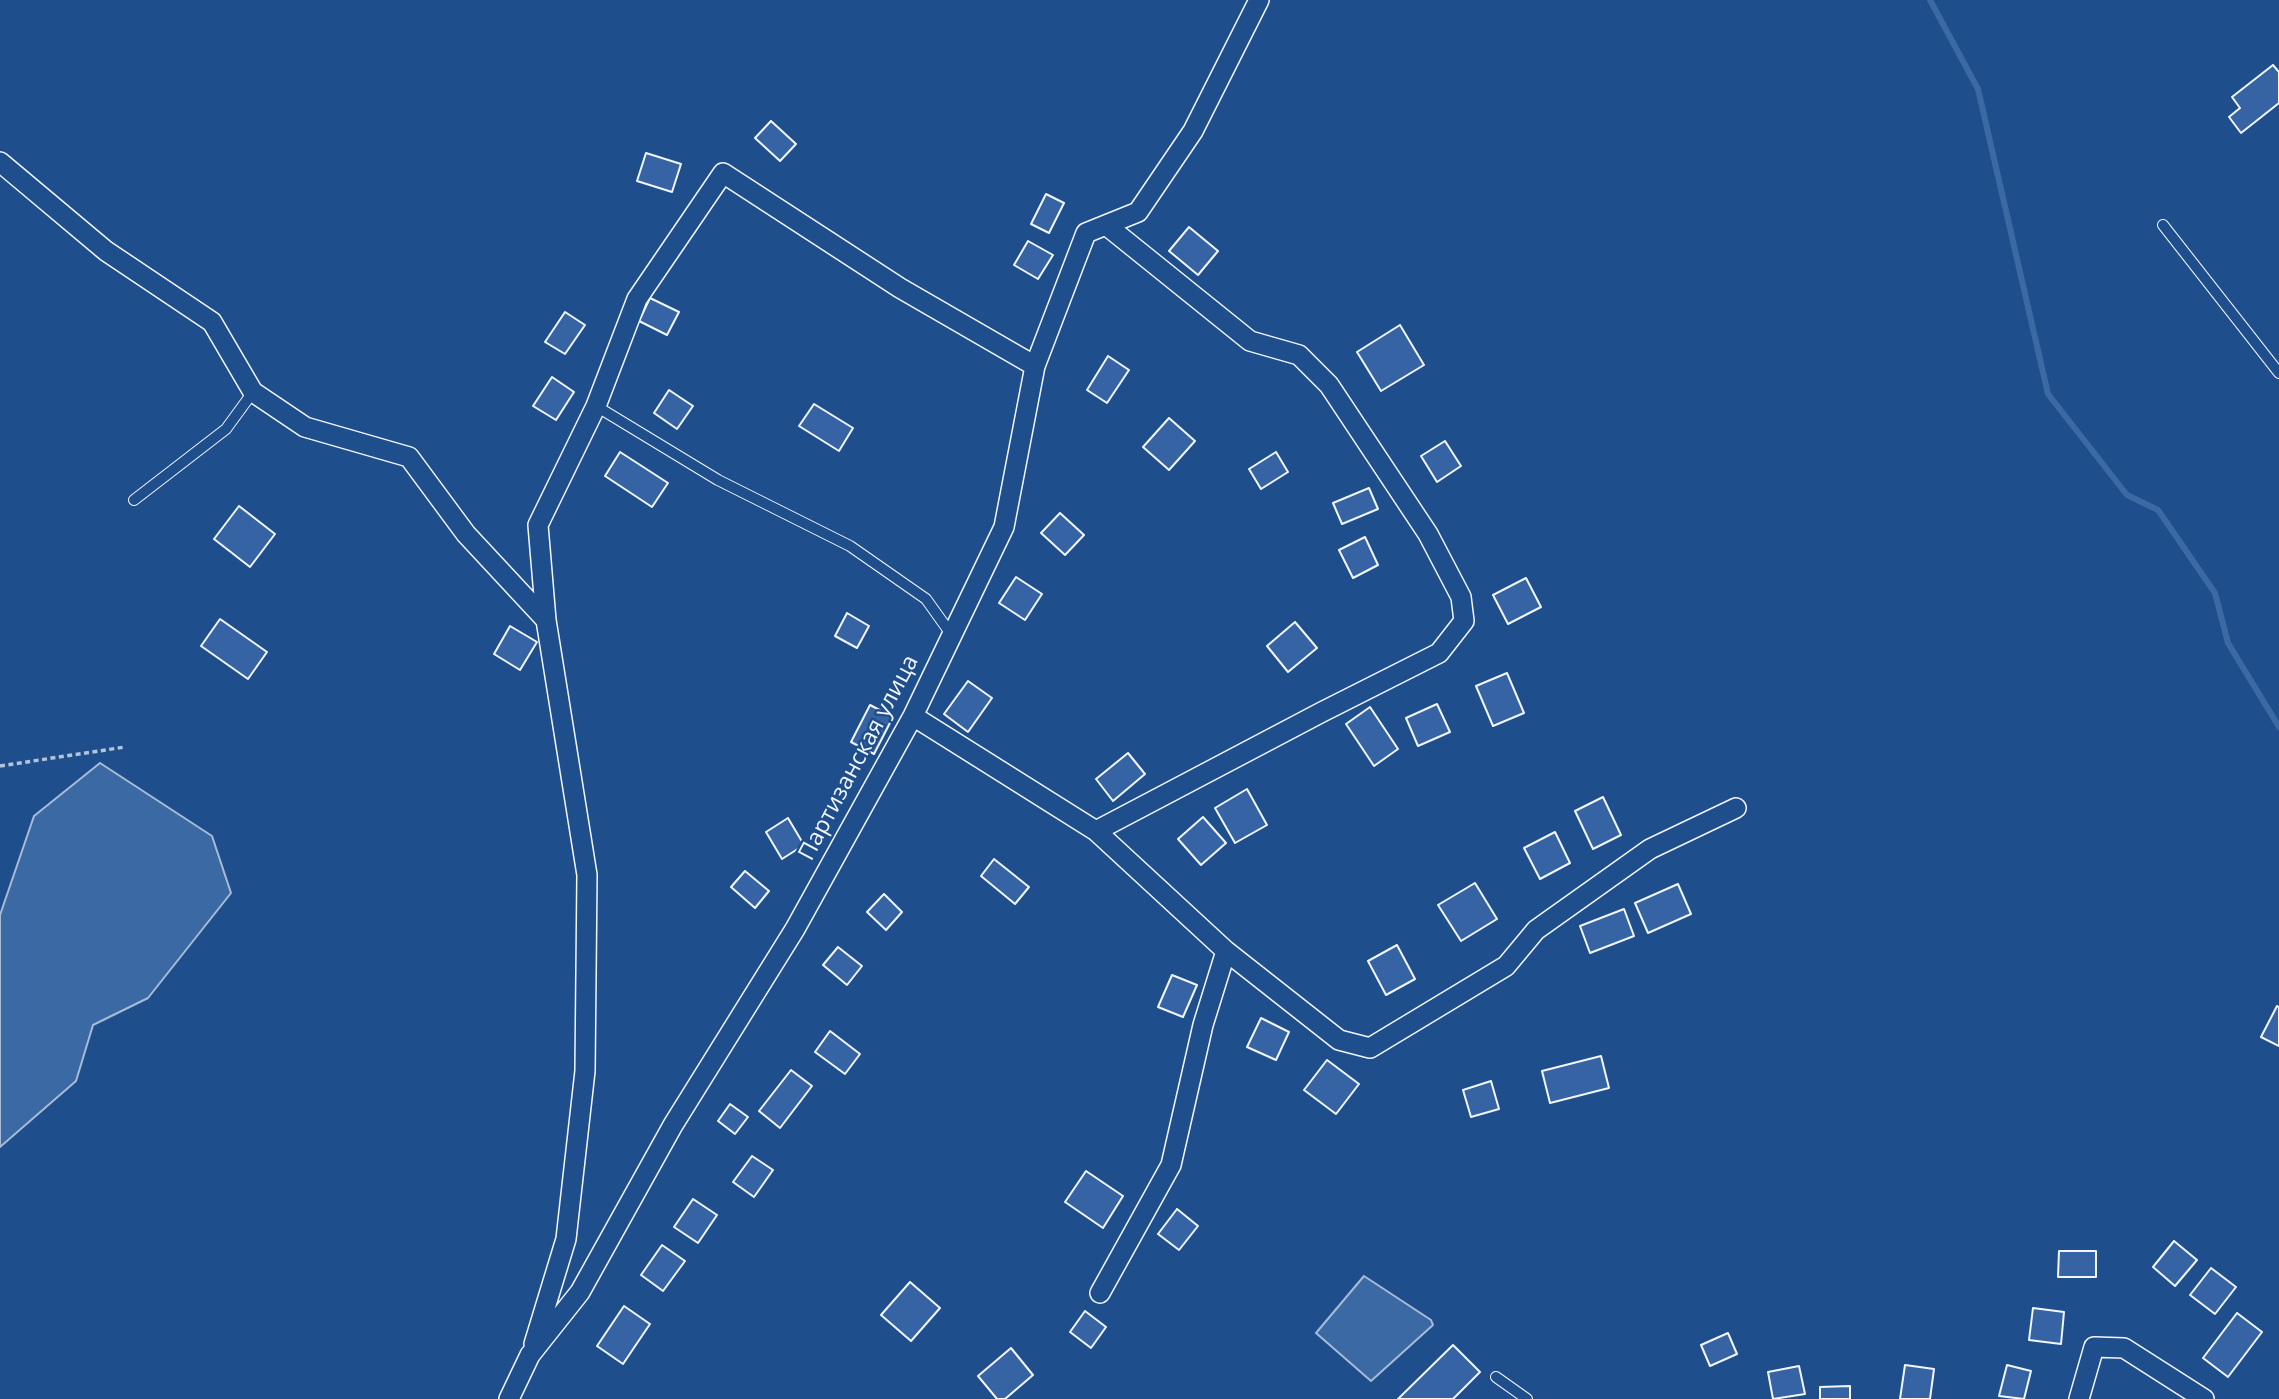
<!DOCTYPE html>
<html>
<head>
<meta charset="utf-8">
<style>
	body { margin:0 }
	canvas { display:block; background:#1f4e8c }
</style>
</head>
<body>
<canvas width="2279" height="1399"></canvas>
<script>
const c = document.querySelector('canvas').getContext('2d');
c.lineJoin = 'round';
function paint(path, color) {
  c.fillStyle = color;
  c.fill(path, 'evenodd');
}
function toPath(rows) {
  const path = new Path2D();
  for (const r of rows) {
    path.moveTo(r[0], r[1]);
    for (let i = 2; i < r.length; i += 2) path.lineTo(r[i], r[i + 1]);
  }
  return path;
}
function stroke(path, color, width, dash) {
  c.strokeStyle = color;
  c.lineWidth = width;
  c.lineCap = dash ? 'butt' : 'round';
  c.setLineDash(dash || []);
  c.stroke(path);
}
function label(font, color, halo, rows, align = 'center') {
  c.font = font + ' "Open Sans",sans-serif';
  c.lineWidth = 5;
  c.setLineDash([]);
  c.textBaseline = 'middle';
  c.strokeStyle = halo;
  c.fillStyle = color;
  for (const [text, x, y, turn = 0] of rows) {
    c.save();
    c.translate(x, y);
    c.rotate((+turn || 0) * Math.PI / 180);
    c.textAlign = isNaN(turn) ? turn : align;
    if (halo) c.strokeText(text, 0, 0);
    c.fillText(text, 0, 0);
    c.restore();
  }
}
const water = toPath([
	[100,763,212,836,231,893,148,998,93,1025,76,1081,0,1147,0,915,34,816,100,763],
	[1364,1276,1431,1320,1433,1325,1371,1381,1316,1333,1364,1276]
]);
paint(water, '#3b69a3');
stroke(water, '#a8bbd7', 2);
stroke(toPath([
	[1930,0,1978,89,2048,394,2127,495,2158,510,2215,593,2228,643,2279,727]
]), '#3b69a3', 6);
const building = toPath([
	[2273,65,2279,72,2279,103,2241,133,2229,117,2240,108,2232,97,2273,65],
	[771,121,796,144,780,161,755,138,771,121],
	[646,153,681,164,672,192,637,181,646,153],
	[1046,194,1064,203,1049,233,1031,224,1046,194],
	[1189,227,1218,251,1198,275,1169,251,1189,227],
	[1028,241,1053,255,1038,279,1014,265,1028,241],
	[650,298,679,312,667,335,639,321,650,298],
	[565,312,585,325,565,354,545,342,565,312],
	[1400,325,1424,365,1381,391,1357,352,1400,325],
	[1108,356,1129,370,1107,403,1087,390,1108,356],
	[552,377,574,392,556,420,533,406,552,377],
	[669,390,693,406,677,429,654,413,669,390],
	[814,404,853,428,839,451,799,426,814,404],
	[1169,418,1195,441,1169,470,1143,447,1169,418],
	[1445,441,1461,466,1437,482,1421,456,1445,441],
	[620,452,668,483,652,507,605,476,620,452],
	[1276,452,1288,472,1261,489,1249,469,1276,452],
	[1369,488,1378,509,1342,524,1333,503,1369,488],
	[239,506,275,534,250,567,214,539,239,506],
	[1060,513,1084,535,1065,555,1041,533,1060,513],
	[1365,537,1378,565,1353,578,1339,550,1365,537],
	[1016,577,1042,594,1025,620,999,603,1016,577],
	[1526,578,1541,607,1508,624,1493,595,1526,578],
	[847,613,869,626,857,648,835,636,847,613],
	[220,619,267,652,248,679,201,646,220,619],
	[1295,622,1317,648,1288,672,1267,646,1295,622],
	[510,626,537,642,520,670,494,654,510,626],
	[1507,673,1524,713,1493,726,1476,686,1507,673],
	[968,681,992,698,968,732,944,714,968,681],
	[1437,704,1450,732,1418,746,1406,718,1437,704],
	[870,705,893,717,874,754,851,742,870,705],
	[1370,707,1398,749,1374,766,1346,724,1370,707],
	[1128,753,1145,774,1113,801,1096,779,1128,753],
	[1247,789,1267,825,1235,843,1215,808,1247,789],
	[1603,797,1621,835,1593,849,1575,811,1603,797],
	[1203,817,1226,843,1201,865,1178,839,1203,817],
	[788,818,804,845,782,859,766,832,788,818],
	[1555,832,1570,863,1540,879,1524,848,1555,832],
	[994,859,1029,887,1015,904,981,876,994,859],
	[745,871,769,891,755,908,731,887,745,871],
	[1475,883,1497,919,1461,941,1438,905,1475,883],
	[1678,884,1691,914,1648,933,1635,903,1678,884],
	[884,894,902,912,886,930,867,912,884,894],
	[1624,909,1634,936,1590,953,1580,926,1624,909],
	[1397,945,1415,979,1386,995,1368,961,1397,945],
	[838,947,862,966,847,985,823,965,838,947],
	[1172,975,1197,985,1183,1017,1158,1007,1172,975],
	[2277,1006,2279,1007,2279,1046,2261,1037,2277,1006],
	[1261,1018,1289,1032,1276,1060,1247,1047,1261,1018],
	[830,1031,860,1054,845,1074,815,1052,830,1031],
	[1601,1056,1609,1088,1550,1103,1542,1071,1601,1056],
	[1327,1060,1359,1084,1336,1114,1304,1090,1327,1060],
	[791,1070,812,1086,780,1128,759,1111,791,1070],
	[1491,1081,1499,1109,1471,1117,1463,1090,1491,1081],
	[730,1104,748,1117,735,1134,718,1121,730,1104],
	[752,1156,773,1170,754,1197,733,1182,752,1156],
	[1086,1171,1123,1196,1103,1228,1065,1202,1086,1171],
	[693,1199,717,1215,698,1243,674,1227,693,1199],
	[1177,1209,1198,1226,1179,1250,1158,1234,1177,1209],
	[2174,1241,2197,1260,2175,1286,2153,1267,2174,1241],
	[662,1245,685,1261,663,1291,641,1275,662,1245],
	[2059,1251,2096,1251,2096,1277,2058,1277,2059,1251],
	[2211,1268,2236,1287,2215,1314,2190,1295,2211,1268],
	[910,1282,940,1308,911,1341,881,1315,910,1282],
	[624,1306,650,1324,623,1364,597,1346,624,1306],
	[2033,1308,2064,1312,2061,1344,2029,1340,2033,1308],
	[1085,1311,1106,1327,1091,1348,1070,1332,1085,1311],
	[2237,1313,2262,1332,2228,1377,2203,1358,2237,1313],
	[1728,1333,1737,1354,1710,1366,1701,1345,1728,1333],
	[1453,1345,1480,1372,1453,1399,1398,1399,1453,1345],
	[1011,1348,1033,1375,1005,1399,997,1399,978,1376,1011,1348],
	[1905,1365,1934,1369,1930,1399,1900,1399,1905,1365],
	[2007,1365,2031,1371,2024,1399,1999,1396,2007,1365],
	[1799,1366,1805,1394,1773,1399,1768,1372,1799,1366],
	[1850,1386,1850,1399,1820,1399,1820,1387,1850,1386]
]);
paint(building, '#3563a3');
stroke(building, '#f2f6ff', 2);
const lane = toPath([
	[2163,225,2279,373],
	[596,406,718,480,850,546,926,599,951,634],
	[134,500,226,429,253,392],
	[1496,1377,1527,1399]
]);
const street = toPath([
	[0,162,106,251,212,322,253,392,305,427,409,457,466,534,546,620],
	[913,716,1096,831,1226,951,1339,1040,1370,1048,1506,966,1536,930,1650,849,1736,808],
	[1096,831,1322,712,1439,653,1464,621,1461,597,1428,534,1329,385,1299,355,1250,341,1106,225],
	[1100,1293,1171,1165,1203,1025,1226,951],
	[534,1344,566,1239,585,1071,587,875,546,620,538,525,596,406,637,299,723,173,900,288,1035,366],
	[509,1399,530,1355,580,1292,673,1125,795,929,913,716,1004,527,1035,366,1086,233,1138,212,1193,131,1259,0],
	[2079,1399,2094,1347,2124,1348,2204,1399]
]);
stroke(lane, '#f2f6ff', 12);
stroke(street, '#f2f6ff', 22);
stroke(toPath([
	[0,766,125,747]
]), '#b3c4dc', 3.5, [5, 3.5]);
stroke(lane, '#1f4e8c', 10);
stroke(street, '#1f4e8c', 19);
label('23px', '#f2f6ff', '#1f4e8c', [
	["Партизанская улица",859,758,-62]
]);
</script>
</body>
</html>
